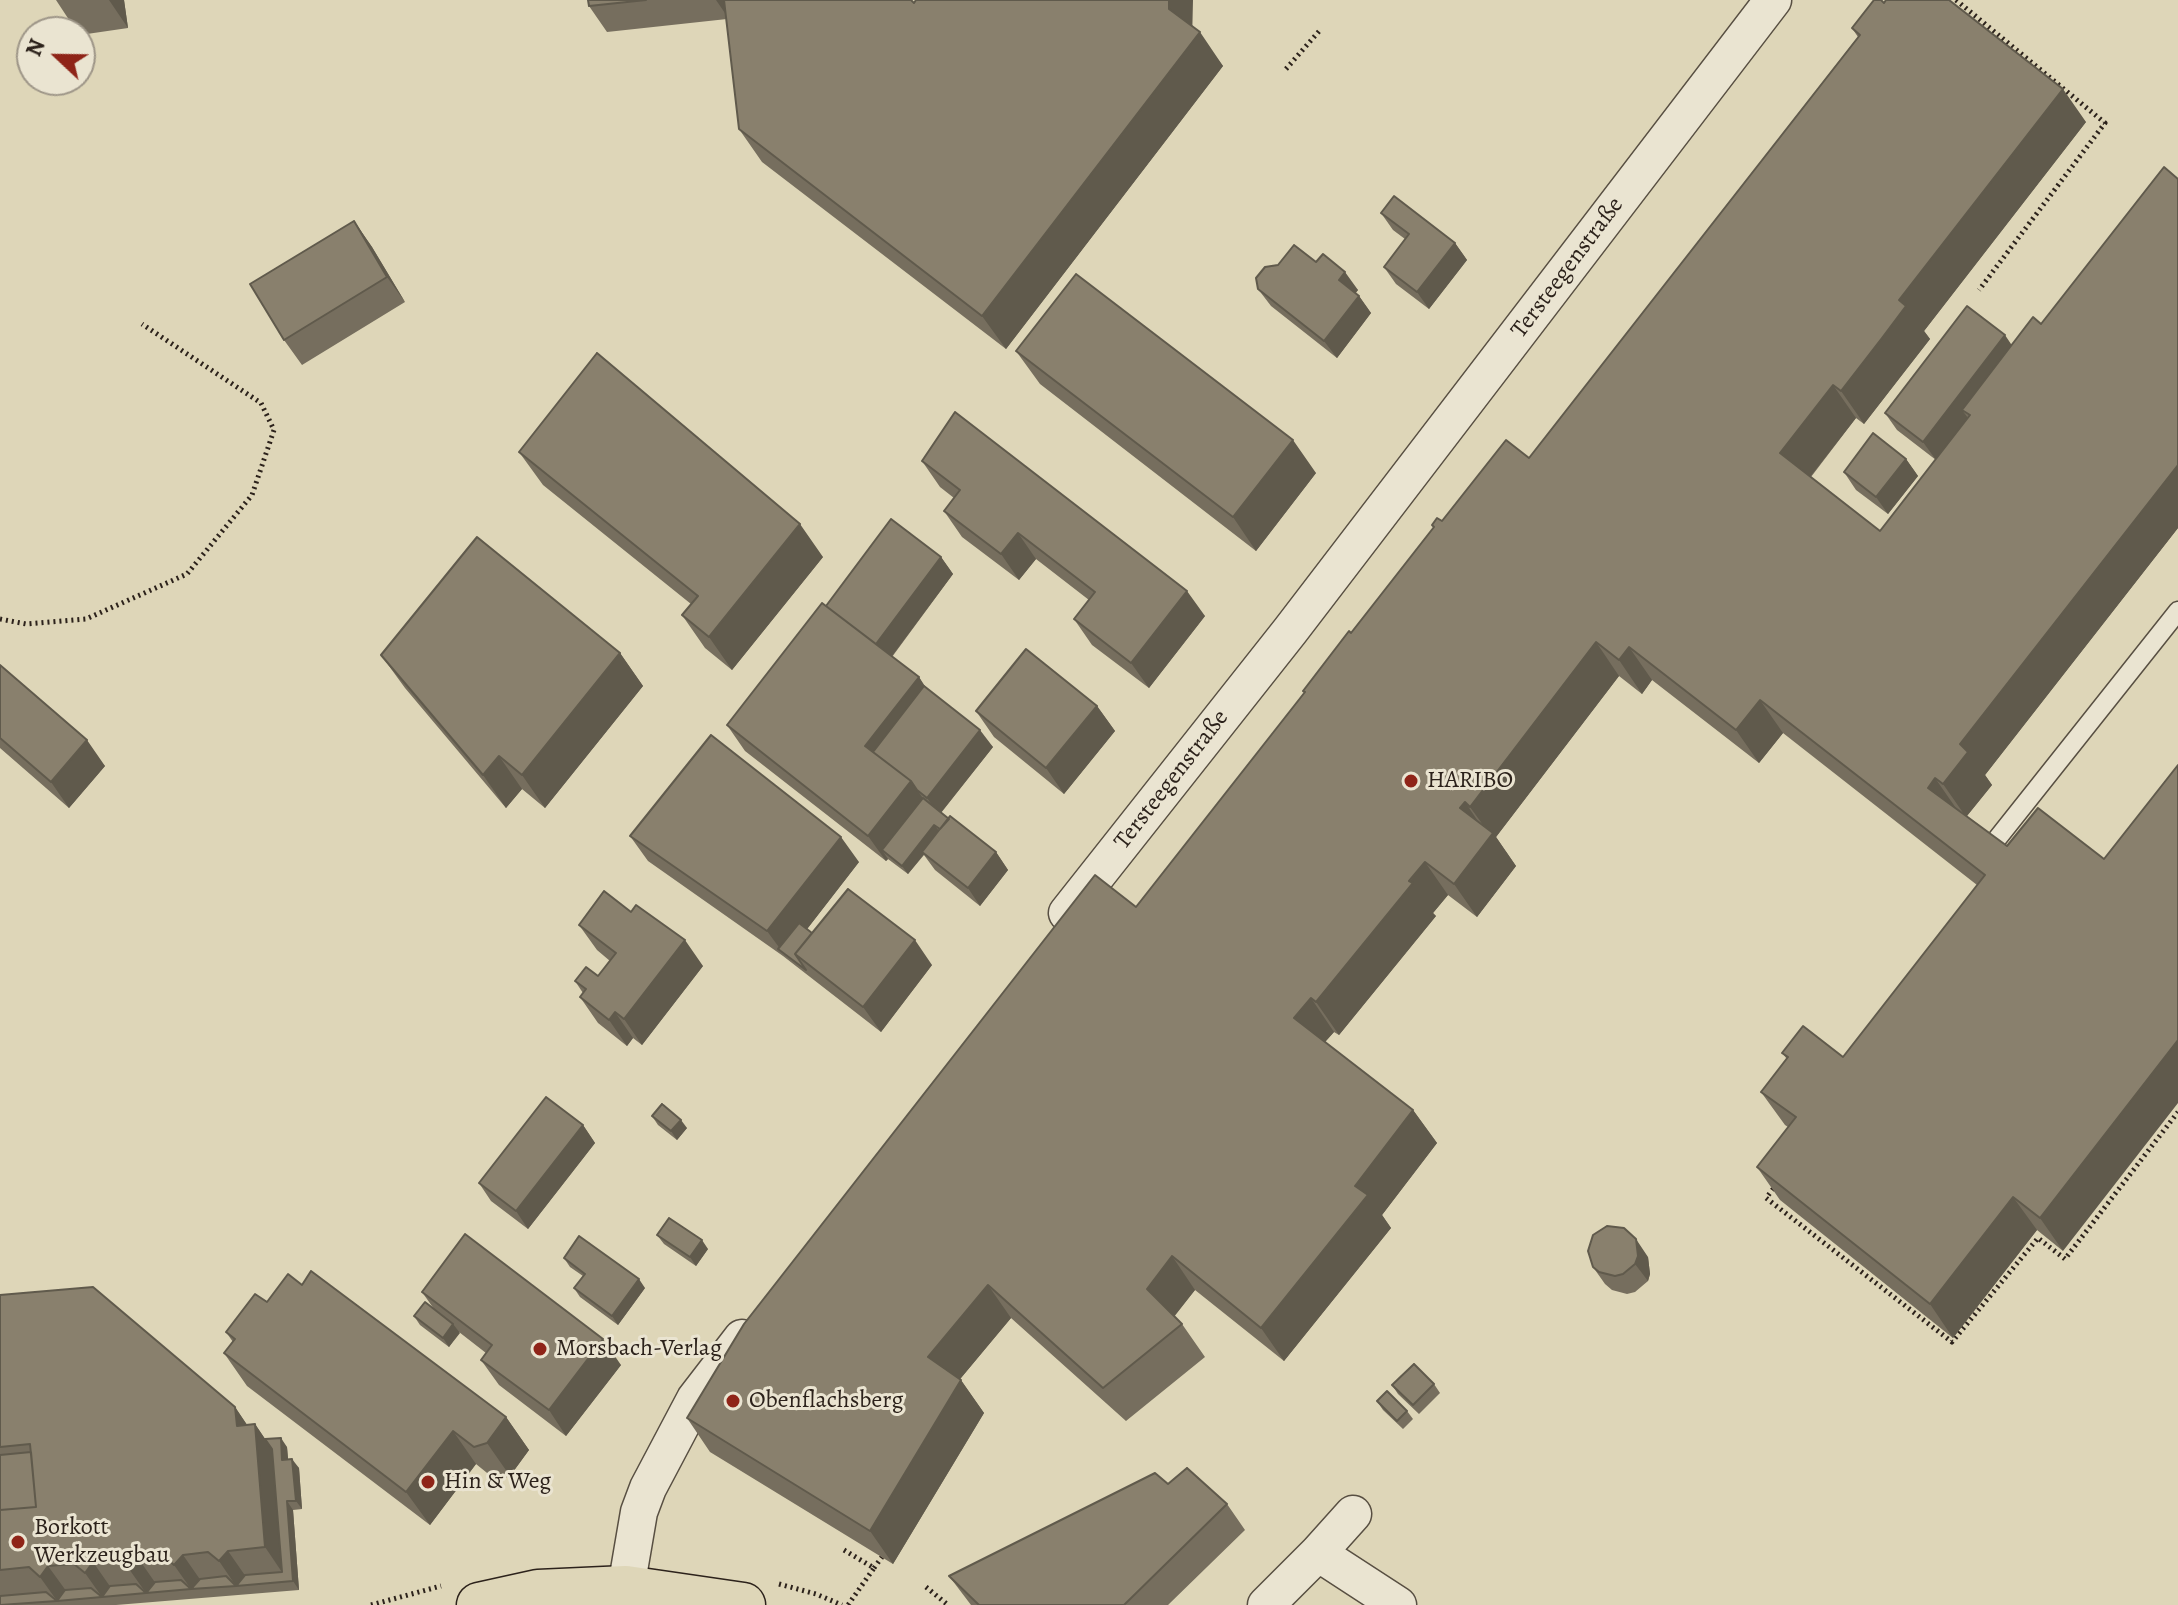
<!DOCTYPE html>
<html>
<head>
<meta charset="utf-8">
<style>
	body { margin:0 }
	#map { position:relative; width:2178px; height:1605px; overflow:hidden; background:#ded6b8; font-family:Alegreya,serif }
	canvas { display:block }
	.north { position:absolute; left:16px; top:16px; width:80px; height:80px; box-sizing:border-box; background:#eae4d1; border:2px solid #9e9688; border-radius:50%; rotate:292deg; font-size:22px; font-weight:700; line-height:32px; text-align:center; color:#2c221b }
	.north::after { content:''; display:block; margin:auto; width:28px; height:36px; background:#8f2418; clip-path:polygon(50% 0,100% 100%,50% 72%,0 100%) }
</style>
</head>
<body>
<div id="map">
<canvas width="2178" height="1605"></canvas>
<div class="north">N</div>
</div>
<script>
const c = document.querySelector('canvas').getContext('2d');
c.lineJoin = 'round';
function toPath(rows) {
  const path = new Path2D();
  for (const r of rows) {
    path.moveTo(r[0], r[1]);
    for (let i = 2; i < r.length; i += 2) path.lineTo(r[i], r[i + 1]);
  }
  return path;
}
function stroke(path, color, width, dash) {
  c.strokeStyle = color;
  c.lineWidth = width;
  c.lineCap = dash ? 'butt' : 'round';
  c.setLineDash(dash || []);
  c.stroke(path);
}
function paint(path, color) {
  c.fillStyle = color;
  c.fill(path, 'evenodd');
}
function label(font, color, halo, rows, align = 'center') {
  c.font = font + ' Alegreya,serif';
  c.lineWidth = 6;
  c.setLineDash([]);
  c.textBaseline = 'middle';
  c.strokeStyle = halo;
  c.fillStyle = color;
  for (const [text, x, y, turn = 0] of rows) {
    c.save();
    c.translate(x, y);
    c.rotate((+turn || 0) * Math.PI / 180);
    c.textAlign = isNaN(turn) ? turn : align;
    if (halo) c.strokeText(text, 0, 0);
    c.fillText(text, 0, 0);
    c.restore();
  }
}
const lane = toPath([
	[1989,849,2178,611]
]);
const street = toPath([
	[1067,913,1290,631,1773,0],
	[1318,1553,1398,1605],
	[626,1588,639,1512,648,1488,695,1399,742,1338],
	[1266,1605,1318,1553,1353,1514]
]);
const primary = toPath([
	[479,1605,538,1592,626,1588,743,1605]
]);
stroke(lane, '#584f42', 21);
stroke(street, '#584f42', 39);
stroke(primary, '#2c221b', 47);
stroke(toPath([
	[1956,0,2105,123,1979,290],
	[1286,69,1321,29],
	[0,619,26,624,86,619,187,574,252,495,274,430,261,403,142,324],
	[1777,1184,1766,1198,1952,1342,2038,1238,2065,1259,2178,1112],
	[844,1550,874,1568,848,1605],
	[874,1568,882,1557],
	[779,1584,816,1594,842,1605],
	[926,1587,948,1605],
	[371,1605,441,1586]
]), '#2c221b', 5, [2, 4]);
stroke(lane, '#eae4d1', 18);
stroke(street, '#eae4d1', 36);
stroke(primary, '#ded6b8', 44);
paint(toPath([
	[56,0,124,0,128,28,80,35,80,32,77,32],
	[588,0,911,0,914,3,1193,27,1223,66,1006,349,762,162,739,129,727,19,607,32,589,6],
	[1852,28,2086,122,1924,331,1930,339,1905,371,1864,424,1856,418,1811,477,1880,531,1936,460,1897,430,1885,413,2012,345,2041,324,2178,179,2178,528,1985,775,1992,785,1967,816,2007,846,2063,1251,2037,1230,1953,1338,1780,1200,1757,1167,1788,1127,1785,1125,1761,1092,1787,1059,1782,1053,1843,1057,1977,885,1783,733,1759,763,1652,680,1642,694,1619,676,1496,837,1516,866,1477,917,1448,895,1433,913,1436,916,1339,1035,1334,1032,1325,1042,1413,1110,1437,1143,1382,1215,1391,1228,1284,1361,1195,1290,1174,1316,1182,1324,1205,1357,1126,1421,1011,1318,960,1379,984,1413,893,1564,710,1452,687,1418,1136,907,1305,693,1303,691,1442,521,1529,458,1858,37],
	[1381,213,1455,243,1467,260,1429,309,1396,284,1384,267,1405,239,1393,230],
	[354,221,372,247,405,302,302,365,284,340],
	[1316,262,1358,290,1355,293,1359,296,1371,313,1337,358,1271,306,1258,289],
	[1016,351,1316,473,1256,551,1040,384],
	[519,452,823,557,732,670,705,648,682,615,691,604,543,485],
	[1906,459,1918,476,1888,514,1856,490,1844,472],
	[922,461,1205,616,1149,688,1092,645,1074,619,1089,600,1036,559,1019,580,962,537,944,511,954,498,940,487],
	[941,557,953,574,892,657,919,677,924,686,993,747,941,813,996,852,1008,870,980,906,935,870,924,855,908,874,888,859,886,861,745,751,727,725,826,606],
	[620,653,643,686,545,808,522,789,506,808,405,688,381,655],
	[0,665,105,766,69,808,0,748],
	[1097,706,1115,731,1064,794,994,737,976,711],
	[630,836,859,862,807,929,812,933,932,965,881,1032,783,956,648,861],
	[579,925,703,966,642,1045,633,1038,627,1046,598,1023,580,997,583,993,575,981,598,976,610,961,597,950],
	[652,1116,687,1128,677,1140,658,1125],
	[583,1125,595,1143,528,1229,491,1201,479,1183],
	[657,1235,708,1249,696,1266,664,1244],
	[1648,1257,1650,1274,1648,1281,1635,1292,1627,1294,1612,1290,1605,1284,1593,1267],
	[564,1258,645,1288,618,1325,580,1297,574,1288,583,1276,570,1267],
	[302,1285,506,1417,529,1450,510,1476,497,1481,476,1464,430,1525,247,1386,224,1353,233,1342,226,1332,267,1302],
	[422,1292,621,1365,566,1436,499,1385,481,1360,486,1353,459,1332,449,1347,420,1325,414,1316,434,1309],
	[0,1295,235,1407,247,1425,255,1424,265,1439,287,1447,288,1460,299,1468,302,1509,293,1510,299,1590,116,1605,0,1605],
	[1434,1384,1440,1393,1419,1414,1398,1394,1392,1385],
	[1377,1401,1407,1411,1413,1419,1403,1429,1383,1410],
	[1168,1484,1227,1504,1245,1530,1168,1605,971,1605,949,1576]
]), '#766e5e');
paint(toPath([
	[109,0,124,0,128,28],
	[716,0,724,0,729,19],
	[1169,0,1193,0,1192,42,1169,9],
	[1200,32,1223,66,1006,349,982,316],
	[2063,89,2086,122,1924,331,1930,339,1864,424,1841,391,1899,300],
	[354,221,372,247,405,302,387,277],
	[1455,243,1467,260,1429,309,1417,292],
	[1345,272,1358,290,1352,298,1339,280],
	[1359,296,1371,313,1337,358,1324,341],
	[2005,335,2017,353,1962,410,1968,418,1936,460,1923,442],
	[1833,385,1856,418,1803,486,1780,453],
	[1293,440,1316,473,1256,551,1233,517],
	[1906,459,1918,476,1888,514,1876,497],
	[2178,465,2178,528,1985,775,1992,785,1966,817,1943,784,1960,744],
	[800,524,823,557,732,670,709,637],
	[1018,533,1036,559,1019,580,1001,554],
	[941,557,953,574,886,664,874,647],
	[1187,591,1205,616,1149,688,1131,663],
	[1596,642,1619,676,1496,837,1516,866,1477,917,1454,884,1491,836,1470,807],
	[1629,647,1652,680,1642,694,1619,660],
	[620,653,643,686,545,808,522,775],
	[919,677,936,703,887,766,865,746],
	[1760,700,1783,733,1759,763,1736,730],
	[1097,706,1115,731,1064,794,1046,768],
	[980,730,993,747,939,815,927,798],
	[87,740,105,766,69,808,51,782],
	[499,756,522,789,506,808,483,775],
	[1935,778,1958,811,1928,788],
	[911,781,929,807,882,850,888,859,886,861,868,836],
	[1465,802,1488,836,1460,808],
	[934,825,941,833,908,874,902,866],
	[841,837,859,862,787,955,781,950,767,931],
	[996,852,1008,870,980,906,968,888],
	[1425,862,1448,895,1433,913,1436,916,1339,1035,1316,1002],
	[685,940,703,966,642,1045,624,1019],
	[915,940,932,965,881,1032,863,1007],
	[1311,998,1334,1032,1317,1051,1294,1018],
	[615,1012,633,1038,627,1046,609,1020],
	[2178,1040,2178,1103,2063,1251,2040,1218],
	[1413,1110,1437,1143,1382,1215,1391,1228,1284,1361,1261,1328,1355,1186],
	[681,1120,687,1128,677,1140,671,1131],
	[583,1125,595,1143,528,1229,516,1211],
	[2013,1197,2037,1230,1953,1338,1930,1304],
	[1636,1239,1648,1257,1650,1274,1648,1281,1635,1264],
	[702,1240,708,1249,696,1266,690,1257],
	[1172,1256,1195,1290,1170,1322,1147,1289],
	[639,1279,645,1288,618,1325,612,1316],
	[988,1285,1011,1318,951,1390,928,1357],
	[453,1324,460,1333,449,1347,443,1338],
	[603,1339,621,1365,566,1436,549,1410],
	[961,1380,984,1413,893,1564,870,1531],
	[235,1407,256,1438,255,1424,278,1458,288,1581,265,1547,237,1426],
	[506,1417,529,1450,510,1476,487,1443],
	[453,1431,476,1464,430,1525,406,1492],
	[281,1438,287,1447,289,1469,282,1460],
	[292,1459,299,1468,302,1509,296,1501],
	[287,1501,293,1510,299,1590,293,1581],
	[228,1551,251,1584,236,1586,219,1561],
	[183,1555,206,1588,191,1589,174,1565],
	[138,1558,161,1591,146,1593,129,1569],
	[93,1562,116,1595,102,1597,85,1573],
	[48,1566,72,1599,57,1601,60,1605,40,1577]
]), '#605a4c');
const building = toPath([
	[588,0,646,0,589,6,588,0],
	[724,0,911,0,914,3,916,0,1169,0,1169,9,1200,32,982,316,739,129,724,0],
	[1874,0,1881,0,1884,3,1886,0,1949,0,2063,89,1899,300,1906,306,1882,338,1841,391,1833,385,1780,453,1880,531,1970,415,1962,410,2033,317,2041,324,2164,167,2178,179,2178,465,1960,744,1968,752,1943,784,1935,778,1928,788,2007,846,2038,808,2104,859,2178,765,2178,1040,2040,1218,2013,1197,1930,1304,1757,1167,1796,1117,1761,1092,1788,1057,1782,1053,1803,1026,1843,1057,1985,875,1760,700,1736,730,1629,647,1619,660,1596,642,1470,807,1465,802,1460,808,1493,833,1454,884,1425,862,1409,881,1413,883,1316,1002,1311,998,1294,1018,1413,1110,1355,1186,1368,1195,1261,1328,1172,1256,1147,1289,1182,1324,1103,1388,988,1285,928,1357,961,1380,870,1531,687,1418,744,1324,1095,875,1136,907,1305,692,1303,691,1349,631,1351,633,1434,527,1432,525,1437,518,1442,521,1506,440,1529,458,1860,35,1852,28,1874,0],
	[1394,196,1455,243,1417,292,1384,267,1409,234,1381,213,1394,196],
	[354,221,387,277,284,340,250,284,354,221],
	[1294,245,1316,262,1323,254,1345,272,1339,280,1359,296,1324,341,1258,289,1256,278,1265,267,1278,265,1294,245],
	[1076,274,1293,440,1233,517,1016,351,1076,274],
	[1967,306,2005,335,1923,442,1885,413,1967,306],
	[597,353,800,524,709,637,682,615,698,596,519,452,597,353],
	[955,412,1187,591,1131,663,1074,619,1095,592,1018,533,1001,554,944,511,960,490,922,461,955,412],
	[1873,433,1906,459,1876,497,1844,472,1873,433],
	[891,519,941,557,876,644,826,606,891,519],
	[477,537,620,653,522,775,499,756,483,775,381,655,477,537],
	[822,603,919,677,865,746,911,781,868,836,727,725,822,603],
	[1026,649,1097,706,1046,768,976,711,1026,649],
	[0,665,87,740,51,782,0,738,0,665],
	[924,686,980,730,927,798,917,790,911,781,873,752,924,686],
	[711,735,841,837,767,931,630,836,711,735],
	[923,798,949,819,940,829,934,825,902,866,882,850,923,798],
	[950,816,996,852,968,888,922,852,950,816],
	[848,889,915,940,863,1007,795,954,848,889],
	[604,891,631,912,636,905,685,940,624,1019,615,1012,609,1020,580,997,586,989,575,981,586,967,598,976,616,953,579,925,604,891],
	[799,923,812,933,795,954,806,970,778,949,799,923],
	[546,1097,583,1125,516,1211,479,1183,546,1097],
	[662,1104,681,1120,671,1131,652,1116,662,1104],
	[669,1218,702,1240,690,1257,657,1235,669,1218],
	[1607,1226,1624,1228,1636,1239,1638,1256,1635,1264,1623,1274,1615,1276,1599,1272,1593,1267,1588,1251,1593,1235,1607,1226],
	[465,1234,603,1339,549,1410,481,1360,492,1345,422,1292,465,1234],
	[579,1236,639,1279,612,1316,574,1288,585,1274,564,1258,579,1236],
	[311,1271,506,1417,487,1443,474,1447,453,1431,406,1492,224,1353,235,1339,226,1332,255,1294,267,1302,288,1274,302,1285,311,1271],
	[93,1287,235,1407,237,1426,255,1424,265,1547,228,1551,219,1561,208,1552,183,1555,174,1565,164,1556,138,1558,129,1569,119,1560,93,1562,85,1573,74,1564,48,1566,40,1577,29,1567,0,1570,0,1510,36,1507,30,1444,0,1447,0,1295,93,1287],
	[425,1302,453,1324,443,1338,414,1316,425,1302],
	[1414,1364,1434,1384,1413,1405,1392,1385,1414,1364],
	[1387,1391,1407,1411,1397,1421,1377,1401,1387,1391],
	[281,1438,282,1460,292,1459,296,1501,287,1501,293,1581,236,1586,191,1589,200,1579,226,1576,236,1586,245,1575,282,1572,272,1449,265,1439,281,1438],
	[31,1452,36,1507,0,1510,0,1455,31,1452],
	[1187,1468,1227,1504,1124,1605,979,1605,949,1576,1155,1473,1168,1484,1187,1468],
	[181,1580,191,1589,146,1593,155,1582,181,1580],
	[136,1584,146,1593,102,1597,110,1586,136,1584],
	[91,1588,102,1597,57,1601,65,1590,91,1588],
	[46,1592,57,1601,0,1605,0,1596,46,1592]
]);
paint(building, '#89806d');
stroke(building, '#605a4c', 2);
for (const [x, y, r, color] of [
	[1411,781,8,"#8f2418"],
	[540,1349,8,"#8f2418"],
	[733,1401,8,"#8f2418"],
	[428,1482,8,"#8f2418"],
	[18,1542,8,"#8f2418"]
]) {
  const dot = new Path2D();
  dot.arc(x, y, r, 0, 2 * Math.PI);
  c.fillStyle = color;
  c.fill(dot);
  stroke(dot, '#eae4d1', 3);
}
label('24px', '#2c221b', '#eae4d1', [
	["Tersteegenstraße",1568,268,-53],
	["Tersteegenstraße",1172,780,-52]
]);
label('24px', '#2c221b', '#eae4d1', [
	["HARIBO",1427,781],
	["Morsbach-Verlag",556,1349],
	["Obenflachsberg",749,1401],
	["Hin & Weg",444,1482],
	["Borkott",34,1528],
	["Werkzeugbau",34,1556]
], 'left');
</script>
</body>
</html>
